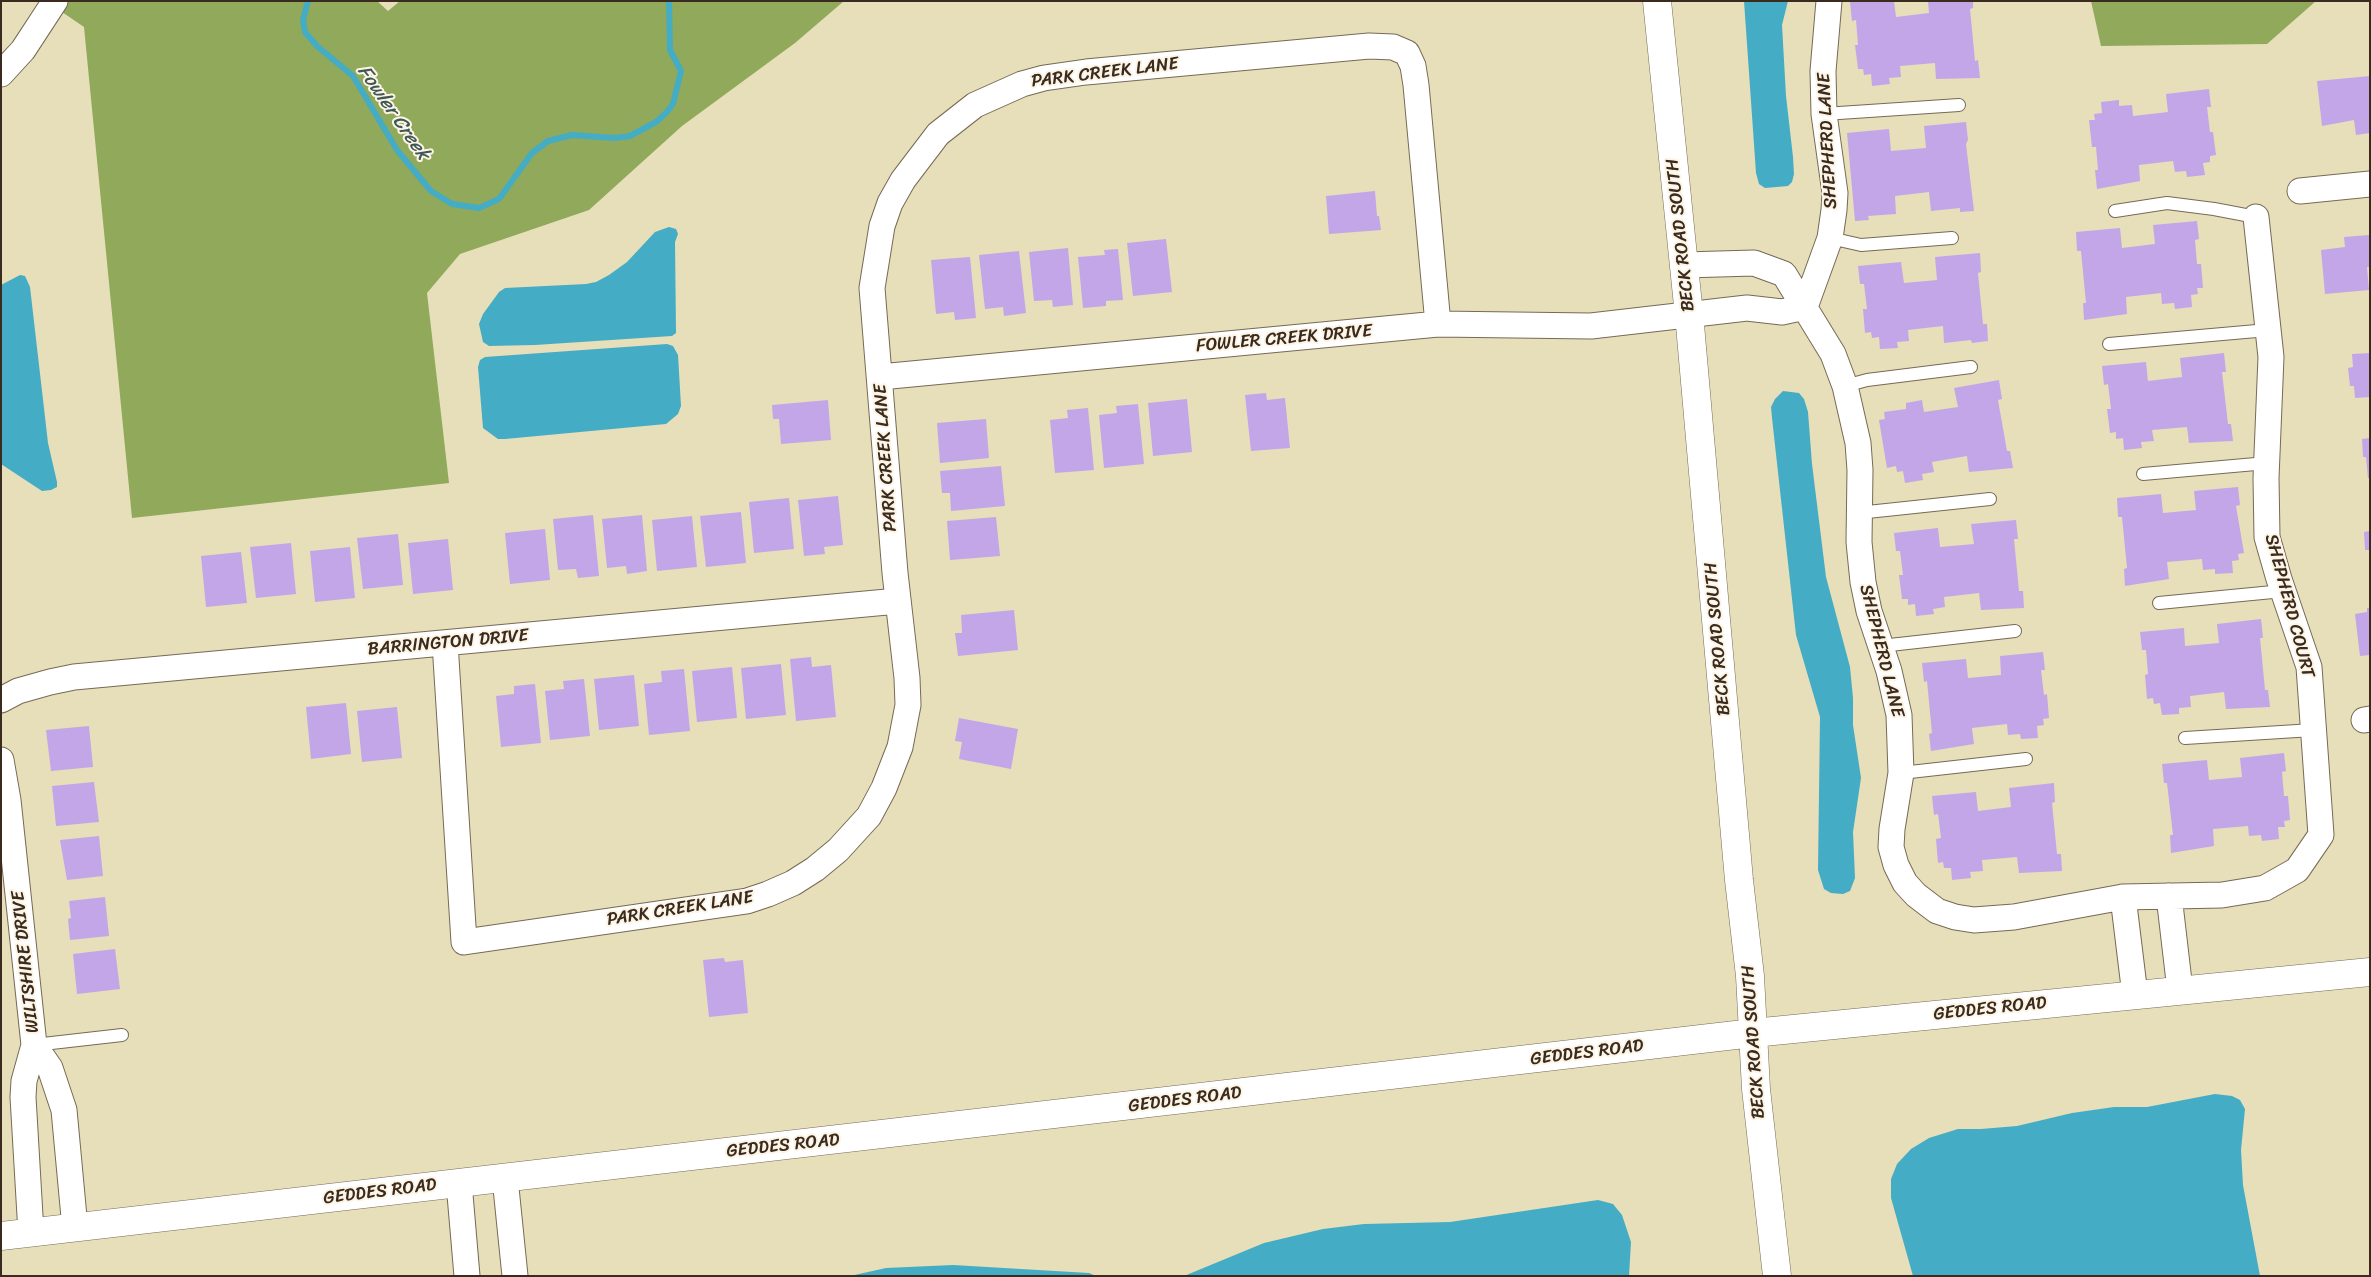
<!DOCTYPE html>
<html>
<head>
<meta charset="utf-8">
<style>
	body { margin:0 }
	#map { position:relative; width:2371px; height:1277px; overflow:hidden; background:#e6dfba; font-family:Sriracha,sans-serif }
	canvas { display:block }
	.frame { position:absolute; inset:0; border:2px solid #3b2a1e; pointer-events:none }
</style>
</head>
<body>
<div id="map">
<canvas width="2371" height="1277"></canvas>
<div class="frame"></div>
</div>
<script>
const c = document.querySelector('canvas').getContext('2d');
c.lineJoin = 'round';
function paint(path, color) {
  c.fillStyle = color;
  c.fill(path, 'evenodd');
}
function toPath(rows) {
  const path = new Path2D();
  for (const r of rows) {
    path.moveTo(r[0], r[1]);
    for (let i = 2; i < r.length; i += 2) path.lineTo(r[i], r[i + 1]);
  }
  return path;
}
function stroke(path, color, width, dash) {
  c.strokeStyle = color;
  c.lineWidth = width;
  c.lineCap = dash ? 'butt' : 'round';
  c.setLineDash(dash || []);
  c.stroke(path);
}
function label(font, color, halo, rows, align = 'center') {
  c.font = font + ' Sriracha,sans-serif';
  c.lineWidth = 4;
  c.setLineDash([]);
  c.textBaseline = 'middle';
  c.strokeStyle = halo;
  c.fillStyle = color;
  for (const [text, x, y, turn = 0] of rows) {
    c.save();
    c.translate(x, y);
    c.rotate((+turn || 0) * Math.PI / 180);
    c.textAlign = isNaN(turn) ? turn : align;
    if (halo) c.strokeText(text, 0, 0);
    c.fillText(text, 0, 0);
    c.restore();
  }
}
paint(toPath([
	[46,1,377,1,388,11,400,1,844,1,795,43,682,126,589,210,460,254,427,293,449,483,132,518,84,27],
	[2091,1,2316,1,2267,44,2101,46]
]), '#90a95a');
paint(toPath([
	[1744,1,1788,1,1782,25,1786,96,1793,157,1794,174,1792,182,1788,186,1765,188,1759,184,1756,173],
	[669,227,676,229,678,234,675,242,676,333,672,336,535,345,489,346,483,342,479,324,483,314,499,292,505,288,586,284,596,282,609,275,627,262,655,232],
	[20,275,25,276,30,287,48,443,57,482,57,487,51,490,42,491,1,464,1,285],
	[667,344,673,346,678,355,681,406,678,414,666,424,505,439,498,439,483,428,478,367,480,360,485,357],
	[1783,391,1799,393,1804,399,1808,412,1812,464,1826,577,1850,667,1853,698,1853,725,1861,778,1853,832,1855,878,1850,891,1843,894,1831,893,1824,889,1818,870,1820,717,1796,635,1772,418,1771,407,1775,399],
	[2215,1094,2232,1096,2240,1100,2245,1109,2241,1150,2243,1185,2260,1276,1913,1276,1891,1198,1891,1179,1897,1164,1911,1149,1929,1138,1958,1129,1981,1129,2017,1126,2072,1113,2114,1107,2147,1107],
	[1598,1200,1613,1204,1622,1215,1631,1242,1629,1276,1184,1276,1264,1243,1323,1229,1364,1224,1450,1222],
	[953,1265,1089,1273,1096,1276,850,1276,886,1268]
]), '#44acc4');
stroke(toPath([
	[308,1,303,20,305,32,317,46,353,76,397,150,431,191,452,204,479,208,499,199,532,153,548,141,572,135,614,138,630,136,656,122,666,113,673,104,681,71,670,50,669,1]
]), '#44acc4', 6);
paint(toPath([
	[1862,1,1894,1,1896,17,1929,13,1928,1,1973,1,1973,8,1970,9,1975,61,1978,60,1980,78,1936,79,1935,63,1900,66,1901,77,1889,78,1890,84,1872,86,1871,74,1864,75,1863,69,1858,69,1855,45,1858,45,1856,20,1852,21,1850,2],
	[2370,76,2370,133,2356,135,2354,120,2322,126,2317,81],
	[2209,89,2211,107,2207,107,2210,132,2213,132,2216,155,2210,156,2210,162,2203,163,2205,175,2187,177,2186,171,2175,172,2173,161,2139,165,2140,181,2097,189,2095,170,2098,170,2096,147,2092,147,2089,120,2095,120,2094,114,2102,113,2101,102,2119,100,2119,106,2132,105,2133,116,2168,112,2166,94],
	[1966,122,1968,140,1966,144,1974,211,1960,212,1960,208,1931,211,1929,192,1895,196,1896,214,1868,216,1869,220,1855,221,1847,133,1889,129,1891,151,1926,148,1924,126],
	[1375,191,1377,216,1379,216,1381,230,1329,234,1326,196],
	[2197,221,2199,239,2195,240,2197,264,2201,264,2203,288,2197,288,2198,294,2191,295,2192,307,2175,309,2174,303,2162,304,2161,293,2126,297,2127,314,2084,320,2083,303,2086,303,2081,251,2077,251,2076,232,2120,228,2122,248,2155,244,2153,225],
	[2369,235,2370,267,2367,267,2369,290,2325,294,2321,250,2345,247,2344,237],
	[1166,239,1172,292,1133,296,1127,243],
	[1068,248,1073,305,1053,307,1052,300,1034,301,1029,252],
	[1118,249,1123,300,1106,301,1106,306,1083,308,1078,257,1105,255,1104,250],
	[1019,251,1026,313,1004,316,1003,307,985,309,979,255],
	[1980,253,1981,272,1978,273,1983,324,1987,324,1988,341,1972,343,1971,340,1944,343,1943,326,1908,330,1909,341,1897,342,1898,348,1880,349,1879,337,1872,338,1871,332,1865,333,1863,309,1867,309,1864,284,1860,284,1858,266,1901,262,1904,283,1937,280,1935,257],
	[970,257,976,318,955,320,954,312,936,314,931,260],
	[2224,353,2226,372,2222,372,2228,424,2231,424,2233,441,2189,443,2187,427,2152,430,2154,441,2141,442,2142,448,2124,450,2123,438,2116,439,2116,432,2110,433,2107,409,2111,409,2108,384,2104,385,2102,366,2146,362,2148,381,2182,377,2180,358],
	[2370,353,2370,397,2355,398,2354,386,2350,386,2348,368,2353,367,2352,354],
	[1999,380,2002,399,1998,400,2007,451,2010,451,2013,468,1969,472,1967,456,1932,462,1934,472,1922,474,1923,480,1905,483,1903,471,1897,472,1896,466,1887,468,1879,420,1885,419,1884,412,1906,409,1906,403,1922,400,1924,412,1958,407,1954,388],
	[1266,393,1267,400,1285,398,1290,448,1251,451,1245,395],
	[1187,399,1192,452,1153,456,1148,403],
	[828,400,831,440,781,444,779,419,773,419,772,405],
	[1138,404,1144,464,1104,468,1099,415,1117,413,1116,406],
	[1088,408,1094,470,1055,473,1050,420,1068,418,1067,410],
	[986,419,989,458,940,463,937,423],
	[2370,438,2370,478,2368,478,2366,457,2363,457,2362,439],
	[1001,466,1005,506,951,511,950,493,942,493,940,471],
	[2238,487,2240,505,2236,506,2244,553,2238,554,2239,560,2232,561,2233,573,2215,574,2215,569,2203,570,2202,559,2167,562,2169,579,2125,586,2124,569,2127,568,2122,517,2118,517,2117,498,2161,494,2163,513,2196,510,2194,491],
	[838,496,843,545,824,547,825,554,804,556,798,500],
	[789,498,794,549,754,553,749,502],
	[741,512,746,563,706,567,700,516],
	[593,515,599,576,578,578,576,569,558,570,553,519],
	[642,515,647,571,627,574,626,566,607,568,602,519],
	[692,516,697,567,657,571,652,520],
	[996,517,1000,556,950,560,947,521],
	[2016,520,2018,539,2014,539,2019,591,2023,591,2024,608,1981,610,1979,593,1944,597,1945,607,1933,609,1934,614,1916,616,1915,604,1908,605,1908,599,1902,599,1899,575,1903,575,1900,551,1896,551,1894,533,1938,528,1940,547,1974,544,1971,524],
	[545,529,550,580,510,584,505,533],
	[2370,531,2370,550,2365,550,2364,532],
	[398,534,403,585,363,589,357,538],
	[448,539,453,590,413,594,408,543],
	[291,543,296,594,256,598,250,547],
	[350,547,355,598,315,602,310,551],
	[241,552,247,603,206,607,201,556],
	[2367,608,2370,608,2370,655,2360,656,2355,614,2367,612],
	[1014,610,1018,650,958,656,955,633,962,633,961,615],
	[2261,619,2263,638,2260,638,2265,690,2268,690,2270,707,2226,709,2224,692,2190,696,2191,707,2179,708,2179,714,2162,715,2160,703,2154,704,2153,698,2147,699,2145,675,2148,674,2146,650,2142,650,2140,632,2184,628,2185,646,2219,643,2217,624],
	[2043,652,2045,670,2041,670,2044,695,2047,694,2049,718,2043,719,2044,725,2037,726,2038,738,2021,739,2020,734,2008,735,2007,724,1972,728,1974,744,1931,751,1929,734,1932,733,1927,681,1924,682,1922,663,1966,659,1968,678,2001,675,2000,656],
	[811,657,812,667,831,665,836,717,796,721,790,659],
	[781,664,786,715,746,719,741,668],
	[732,667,737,718,697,722,692,671],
	[684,669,690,731,649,735,644,684,662,682,661,671],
	[634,675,639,726,599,730,594,679],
	[584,679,590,736,550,740,545,691,564,689,563,681],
	[535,684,541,743,501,747,496,696,514,694,514,686],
	[346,703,351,754,311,759,306,707],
	[397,707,402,758,362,762,357,711],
	[959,718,1018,729,1011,769,959,759,962,742,955,741],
	[89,726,93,767,51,771,46,730],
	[2284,753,2286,771,2282,772,2284,796,2288,796,2290,820,2284,821,2285,827,2278,827,2279,839,2262,841,2261,835,2249,836,2248,826,2213,829,2214,846,2171,853,2170,835,2173,835,2167,783,2164,783,2162,764,2207,760,2209,780,2242,777,2240,758],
	[94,782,99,822,56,826,52,786],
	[2054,783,2055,802,2052,803,2057,854,2061,854,2062,871,2019,873,2017,857,1982,860,1983,871,1970,872,1971,878,1952,880,1951,868,1944,868,1943,862,1938,863,1936,839,1941,838,1938,814,1934,815,1932,796,1976,792,1978,811,2011,807,2009,788],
	[99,836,103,876,67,880,60,840],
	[105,897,109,936,70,940,68,919,71,918,69,901],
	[115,949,120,989,77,994,73,954],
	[724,958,725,962,743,960,748,1013,709,1017,703,960]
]), '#c2a6e8');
const lane = toPath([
	[1824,114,1959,105],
	[2115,211,2167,203,2214,209,2256,217],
	[1830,238,1861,245,1952,238],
	[2109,344,2268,330],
	[1845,386,1867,380,1971,367],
	[2143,474,2267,463],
	[1858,513,1990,499],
	[2159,603,2283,591],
	[1881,646,2015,631],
	[2185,738,2313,730],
	[1901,773,2026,759],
	[34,1045,122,1035]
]);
const street = toPath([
	[1,74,23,50,55,1],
	[2300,191,2370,184],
	[1684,265,1754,263,1784,274,1833,354,1845,386,1858,443,1860,470,1859,542,1863,582,1869,611,1889,671,1899,715,1901,773,1892,829,1891,847,1896,865,1905,883,1916,895,1937,911,1955,917,1974,920,2014,917,2123,897,2222,895,2265,888,2297,870,2321,835,2309,667,2279,579,2267,537,2266,478,2271,357,2256,217],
	[1805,307,1830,238,1834,210,1835,193,1824,114,1823,71,1829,1],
	[880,377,1438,324,1591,326,1747,308,1782,312,1805,307],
	[445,643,464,942,747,901,768,894,793,883,815,869,838,850,869,816,884,788,900,747,908,705,907,678,895,573,872,288,882,226,890,203,903,180,938,134,975,105,1022,84,1044,78,1086,72,1369,46,1393,47,1407,53,1413,66,1416,85,1438,324],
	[1,700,18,691,50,682,74,677,898,601],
	[2364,720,2370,719],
	[1,760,8,800,34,1045],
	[2169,896,2180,990],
	[2123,897,2135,995],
	[505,1178,515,1276],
	[459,1183,467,1276],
	[31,1233,23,1097,24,1081,34,1045,50,1068,64,1110,75,1228]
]);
const secondary = toPath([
	[1657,1,1690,325,1739,880,1750,976,1756,1089,1777,1276],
	[1,1236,1753,1033,2370,972]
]);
stroke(lane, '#776955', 14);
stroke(street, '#776955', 27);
stroke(secondary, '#776955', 29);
stroke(lane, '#fff', 12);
stroke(street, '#fff', 25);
stroke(secondary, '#fff', 28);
label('18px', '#3b2a1e', '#fcf5e5', [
	["PARK CREEK LANE",1105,73,-7],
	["SHEPHERD LANE",1828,141,-93],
	["BECK ROAD SOUTH",1681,235,-96],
	["FOWLER CREEK DRIVE",1284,339,-5],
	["PARK CREEK LANE",886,458,-94],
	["SHEPHERD COURT",2289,606,75],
	["BECK ROAD SOUTH",1718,639,-95],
	["BARRINGTON DRIVE",448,643,-5],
	["SHEPHERD LANE",1881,651,76],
	["PARK CREEK LANE",680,909,-9],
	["WILTSHIRE DRIVE",26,962,-96],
	["GEDDES ROAD",1990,1009,-6],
	["BECK ROAD SOUTH",1754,1042,-94],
	["GEDDES ROAD",1587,1053,-7],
	["GEDDES ROAD",1185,1100,-7],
	["GEDDES ROAD",783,1146,-6],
	["GEDDES ROAD",380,1192,-7]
]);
label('italic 19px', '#3e5858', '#fcf5e5', [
	["Fowler Creek",393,113,55]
]);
</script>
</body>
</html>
